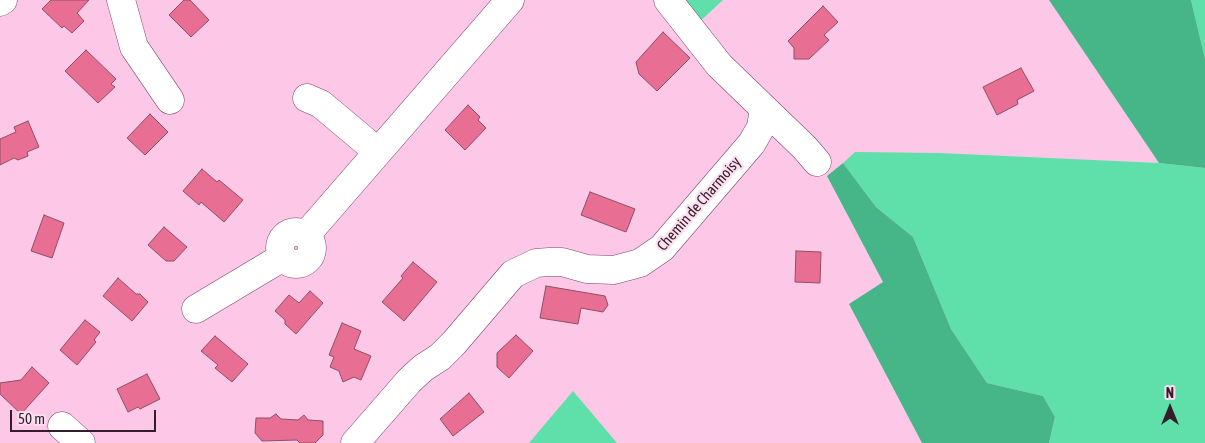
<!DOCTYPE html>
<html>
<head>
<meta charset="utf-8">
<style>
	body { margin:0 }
	#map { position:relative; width:1205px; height:443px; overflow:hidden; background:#fdc8e7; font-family:"Asap Condensed",sans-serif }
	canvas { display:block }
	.north { position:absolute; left:1145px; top:383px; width:50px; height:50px; -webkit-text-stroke:4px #fadfee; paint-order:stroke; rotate:0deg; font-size:14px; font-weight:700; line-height:20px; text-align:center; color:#341c2b }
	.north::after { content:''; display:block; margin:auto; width:18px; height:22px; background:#341c2b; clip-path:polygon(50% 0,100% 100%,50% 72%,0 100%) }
	.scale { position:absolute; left:10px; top:410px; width:146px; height:22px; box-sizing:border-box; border:2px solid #341c2b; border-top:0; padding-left:6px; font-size:15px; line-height:18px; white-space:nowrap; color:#341c2b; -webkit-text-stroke:4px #fadfee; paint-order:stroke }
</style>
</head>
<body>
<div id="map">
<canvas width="1205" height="443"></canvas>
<div class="north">N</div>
<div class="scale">50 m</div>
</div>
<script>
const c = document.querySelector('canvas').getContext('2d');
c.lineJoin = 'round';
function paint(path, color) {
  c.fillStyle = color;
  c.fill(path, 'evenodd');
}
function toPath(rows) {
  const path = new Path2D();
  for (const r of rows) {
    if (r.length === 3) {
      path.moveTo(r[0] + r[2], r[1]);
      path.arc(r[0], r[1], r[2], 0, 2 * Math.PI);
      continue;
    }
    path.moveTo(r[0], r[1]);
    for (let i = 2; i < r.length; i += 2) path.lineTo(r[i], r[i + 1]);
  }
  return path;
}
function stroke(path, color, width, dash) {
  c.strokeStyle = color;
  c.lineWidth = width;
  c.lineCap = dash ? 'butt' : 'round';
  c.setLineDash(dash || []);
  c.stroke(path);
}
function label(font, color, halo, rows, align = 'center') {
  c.font = font + ' "Asap Condensed",sans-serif';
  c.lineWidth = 4.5;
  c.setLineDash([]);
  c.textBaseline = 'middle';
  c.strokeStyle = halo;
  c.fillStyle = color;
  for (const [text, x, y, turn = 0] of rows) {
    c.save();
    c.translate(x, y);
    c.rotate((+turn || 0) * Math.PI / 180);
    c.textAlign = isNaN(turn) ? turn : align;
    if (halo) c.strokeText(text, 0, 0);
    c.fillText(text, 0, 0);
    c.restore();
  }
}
paint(toPath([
	[675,0,723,0,695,26],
	[1191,0,1205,0,1205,59],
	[855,152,940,153,1159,163,1205,168,1205,443,1049,443,1055,417,1043,396,987,383,951,329,913,237,876,207,843,163],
	[573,391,617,443,529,443]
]), '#5fe0aa');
paint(toPath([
	[1049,0,1191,0,1205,59,1205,168,1159,163],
	[843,163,876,207,913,237,951,329,987,383,1043,396,1055,417,1049,443,922,443,849,304,883,282,827,176]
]), '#46b688');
const building = toPath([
	[51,0,89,0,77,13,84,21,72,33,64,26,62,28,42,9,51,0],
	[184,0,190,0,209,20,191,37,169,15,184,0],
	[823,6,838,22,824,35,829,40,809,59,794,59,794,48,788,41,823,6],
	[663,32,690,58,657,91,639,74,636,62,663,32],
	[86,50,116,79,111,84,115,87,98,103,65,71,86,50],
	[1021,68,1034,91,1017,100,1018,104,997,115,983,87,1021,68],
	[468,105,480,117,478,120,486,128,465,150,445,130,468,105],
	[150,114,168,132,145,155,127,138,150,114],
	[28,121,39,147,27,152,28,156,18,160,14,158,0,165,0,139,16,132,14,127,28,121],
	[202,169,217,182,219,180,243,200,224,222,201,202,199,205,183,191,202,169],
	[590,192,635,209,626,232,581,215,590,192],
	[44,215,64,223,52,258,31,251,44,215],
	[164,227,187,247,174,261,166,261,148,245,164,227],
	[796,251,821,252,820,283,795,282,796,251],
	[413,262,437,282,404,321,382,302,403,278,401,276,413,262],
	[118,278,136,294,140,294,148,302,132,321,103,296,118,278],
	[546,286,605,296,608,305,603,312,581,308,578,324,540,318,546,286],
	[310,291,323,303,296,334,285,324,285,320,275,311,289,295,299,303,310,291],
	[85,320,100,332,94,340,96,342,77,365,60,350,85,320],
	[342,323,361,331,354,349,371,356,361,380,354,377,343,382,339,371,330,367,334,357,329,355,342,323],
	[516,335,533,351,509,378,497,367,497,353,516,335],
	[215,336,248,364,232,382,215,368,218,365,201,351,215,336],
	[32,367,49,383,21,414,0,394,0,383,21,380,32,367],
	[147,374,160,399,140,409,138,407,128,412,117,389,147,374],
	[469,393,484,412,453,436,440,419,469,393],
	[276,414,281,419,298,420,304,415,308,420,323,421,323,435,315,443,300,443,297,440,262,441,255,433,256,418,270,418,276,414]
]);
paint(building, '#e86f93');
stroke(building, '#8f4f60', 1);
const minor = toPath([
	[121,0,134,47,170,100],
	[668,0,719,65,805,148,817,162],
	[0,2,3,0],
	[307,98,321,104,378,152],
	[296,248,16],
	[306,235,510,0],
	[196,309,283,257],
	[62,426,81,443],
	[355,443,409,381,423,368,440,357,454,343,513,274,536,263,549,262,562,262,587,269,614,270,640,263,662,248,752,143,761,127,764,109]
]);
stroke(minor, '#7c4567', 29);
stroke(minor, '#fff', 28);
label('15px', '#341c2b', '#fadfee', [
	["Chemin de Charmoisy",699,204,-49]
]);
</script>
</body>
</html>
